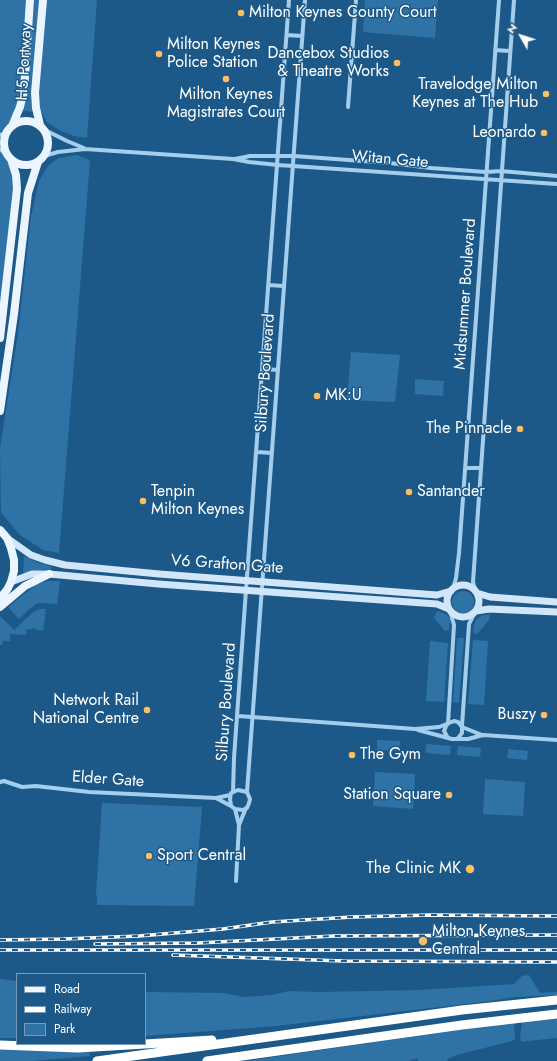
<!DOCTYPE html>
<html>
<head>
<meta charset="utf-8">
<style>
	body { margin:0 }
	#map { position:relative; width:557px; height:1061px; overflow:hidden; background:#1c5988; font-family:Jost,sans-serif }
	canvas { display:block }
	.legend { position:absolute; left:16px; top:973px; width:130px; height:72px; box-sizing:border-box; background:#1c5988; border:1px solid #779bb8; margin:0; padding:5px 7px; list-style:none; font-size:12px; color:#fff }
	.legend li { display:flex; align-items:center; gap:8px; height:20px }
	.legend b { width:20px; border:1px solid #779bb8 }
	.north { position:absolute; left:501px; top:16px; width:40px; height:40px; -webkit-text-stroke:3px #1c5988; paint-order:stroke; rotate:309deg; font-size:11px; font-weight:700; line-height:16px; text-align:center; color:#fff }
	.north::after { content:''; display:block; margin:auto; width:14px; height:18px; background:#fff; clip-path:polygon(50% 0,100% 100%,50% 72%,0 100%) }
</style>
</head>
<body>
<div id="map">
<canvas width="557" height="1061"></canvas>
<ul class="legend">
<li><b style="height:5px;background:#eaf5ff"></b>Road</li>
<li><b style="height:5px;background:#fff"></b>Railway</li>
<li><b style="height:11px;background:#2f73a6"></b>Park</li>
</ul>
<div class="north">N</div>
</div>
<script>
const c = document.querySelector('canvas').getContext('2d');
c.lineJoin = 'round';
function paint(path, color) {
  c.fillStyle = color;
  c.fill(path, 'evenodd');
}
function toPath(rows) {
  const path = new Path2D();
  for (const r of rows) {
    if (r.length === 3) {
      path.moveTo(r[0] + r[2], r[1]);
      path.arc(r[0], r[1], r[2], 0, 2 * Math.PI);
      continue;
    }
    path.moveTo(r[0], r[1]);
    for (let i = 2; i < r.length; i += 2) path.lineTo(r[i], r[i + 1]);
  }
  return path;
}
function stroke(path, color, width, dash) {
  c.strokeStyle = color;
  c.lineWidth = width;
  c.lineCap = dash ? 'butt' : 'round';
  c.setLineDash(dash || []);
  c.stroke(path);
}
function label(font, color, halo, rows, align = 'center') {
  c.font = font + ' Jost,sans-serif';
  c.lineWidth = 3;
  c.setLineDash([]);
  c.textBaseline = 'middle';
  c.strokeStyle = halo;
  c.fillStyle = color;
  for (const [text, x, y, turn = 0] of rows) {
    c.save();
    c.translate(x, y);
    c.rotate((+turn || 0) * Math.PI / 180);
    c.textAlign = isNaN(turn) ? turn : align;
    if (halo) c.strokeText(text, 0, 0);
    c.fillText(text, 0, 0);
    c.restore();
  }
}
paint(toPath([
	[0,0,30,0,24,91,12,126,6,133,0,135],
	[34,0,39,0,31,102,33,112,23,111,26,102],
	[46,0,97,0,87,138,74,136,59,130,47,122,41,111,38,95],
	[365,0,438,0,435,38,363,32],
	[0,150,6,152,11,159,16,175,0,337],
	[77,155,90,160,59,553,43,550,20,535,1,513,0,448,18,334,31,216,39,181,48,166,58,158],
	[351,352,400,355,395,402,347,400],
	[415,379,444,381,443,396,415,394],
	[24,556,34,561,52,567,51,569,32,571,23,574],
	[48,581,60,581,57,604,40,603,36,604,28,610,19,619,8,607,37,584],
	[463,602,11],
	[39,609,46,609,43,631,37,630,35,628,26,630,26,635,10,634,10,641,3,641,2,645,0,645,0,616,14,630,32,613],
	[438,611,447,615,450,619,449,630,445,631,434,618,436,613],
	[490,614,489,620,477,634,473,633,474,625,476,620,481,616],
	[457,638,464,638,459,703,453,702],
	[473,640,488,641,484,705,468,704],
	[430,641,448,643,444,702,426,701],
	[377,740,400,741,399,751,377,750],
	[426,744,451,746,450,755,426,753],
	[458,746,481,748,480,757,457,755],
	[508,749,528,751,527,760,507,758],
	[375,772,415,774,413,809,373,806],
	[485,779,525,782,523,816,483,814],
	[102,803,202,807,194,906,97,905,97,897,96,896],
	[529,975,540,993,557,992,557,995,515,997,483,1002,276,1026,145,1036,145,992,224,993,243,997,271,995,289,991,319,992,420,990,514,984,522,976],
	[0,979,17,981,17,1038,0,1038],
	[557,1018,557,1038,528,1041,522,1042,520,1039,522,1021],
	[514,1022,515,1039,512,1041,457,1055,449,1058,447,1061,418,1061,418,1058,408,1061,246,1061],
	[0,1048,89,1050,90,1056,33,1061,0,1061]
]), '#2f73a6');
stroke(toPath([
	[287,35,302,36],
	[495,50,510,51],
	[348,107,356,0],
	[45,130,67,141,84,148],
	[0,135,6,133],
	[0,150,6,152],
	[44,156,58,152,85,149,233,159,249,162,278,165,557,184],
	[235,159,250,156,294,156,390,163,431,168,486,172,501,171,557,176],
	[269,285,283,286],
	[263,369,278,370],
	[257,452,272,453],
	[465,468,481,468],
	[453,589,456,578,459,553,499,0],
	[476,592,473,582,514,0],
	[238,716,415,729,439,727,454,721,458,722,462,727,462,733,458,738],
	[447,724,444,731,448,738],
	[448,724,454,625,450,611],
	[462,726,469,624,475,612],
	[462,727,482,735],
	[418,730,452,739,468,739,483,735,557,740],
	[0,782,4,781,22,787,36,786,89,792,216,798,230,795],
	[233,792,234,758,246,590,289,0],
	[247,792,305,0],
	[216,798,231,806,235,809,243,810,247,808,249,803,250,799,247,792,238,790,231,793,230,799,231,806],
	[235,809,239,825],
	[236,881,239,825,246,808]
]), '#a5ceec', 4);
stroke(toPath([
	[7,538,31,555,45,560,65,565,159,574,437,595,451,591],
	[11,582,32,574,49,574,158,584,437,604,449,609],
	[463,601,16],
	[477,593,490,597,557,602],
	[476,611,489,609,557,612]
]), '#d1e7f9', 7);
stroke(toPath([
	[26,143,22],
	[40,125,36,108,35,93,43,0],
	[12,126,20,107,24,91,30,0],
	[0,338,17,189,16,175,11,159],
	[0,411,14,314,28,193,38,162],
	[0,530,7,538,11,548,14,560,14,571,11,582,7,590,0,598],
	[0,607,25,586,49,574]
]), '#eaf5ff', 8);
stroke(toPath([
	[0,1045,78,1048,212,1040],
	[97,1061,462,1010,557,1000],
	[207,1061,462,1025,557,1014]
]), '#fff', 9);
const rail = toPath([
	[0,940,64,939,139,936,223,929,272,922,352,917,431,915,557,916],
	[95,944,198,943,334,936,557,935],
	[0,950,557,950],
	[173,955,343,961,557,962]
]);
stroke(rail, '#fff', 3.5);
stroke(rail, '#1c5988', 2, [6]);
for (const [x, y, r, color] of [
	[241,13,4,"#fdbd62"],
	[159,54,4,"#fdbd62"],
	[397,63,4,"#fdbd62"],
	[226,79,4,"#fdbd62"],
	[546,94,4,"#fdbd62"],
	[544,133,4,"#fdbd62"],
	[317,396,4,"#fdbd62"],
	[520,429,4,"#fdbd62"],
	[409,492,4,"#fdbd62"],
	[143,501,4,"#fdbd62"],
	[147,710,4,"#fdbd62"],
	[544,715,4,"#fdbd62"],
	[352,755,4,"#fdbd62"],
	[449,795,4,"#fdbd62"],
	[149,856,4,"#fdbd62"],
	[470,869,5,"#fdbd62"],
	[423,941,5,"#fdbd62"]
]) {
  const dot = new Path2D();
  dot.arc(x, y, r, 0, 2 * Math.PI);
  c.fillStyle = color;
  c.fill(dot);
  stroke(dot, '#1c5988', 1.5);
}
label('16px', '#fff', '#1c5988', [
	["Milton Keynes County Court",249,13],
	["Milton Keynes",167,45],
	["Police Station",167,63],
	["Dancebox Studios",389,54,"right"],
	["& Theatre Works",389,72,"right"],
	["Travelodge Milton",538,85,"right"],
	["Keynes at The Hub",538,103,"right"],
	["Milton Keynes",226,95,"center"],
	["Magistrates Court",226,113,"center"],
	["Leonardo",536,133,"right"],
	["MK:U",325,396],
	["The Pinnacle",512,429,"right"],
	["Tenpin",151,492],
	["Milton Keynes",151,510],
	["Santander",417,492],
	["Network Rail",139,701,"right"],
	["National Centre",139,719,"right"],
	["Buszy",536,715,"right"],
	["The Gym",360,755],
	["Station Square",441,795,"right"],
	["Sport Central",157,856],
	["The Clinic MK",461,869,"right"],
	["Milton Keynes",432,932],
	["Central",432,950]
], 'left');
label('16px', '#fff', '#1c5988', [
	["H5 Portway",25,62,-87],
	["Witan Gate",390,160,5],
	["Midsummer Boulevard",466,294,-86],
	["Silbury Boulevard",266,373,-86],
	["V6 Grafton Gate",227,565,4],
	["Silbury Boulevard",227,702,-86],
	["Elder Gate",108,780,4]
]);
</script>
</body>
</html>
